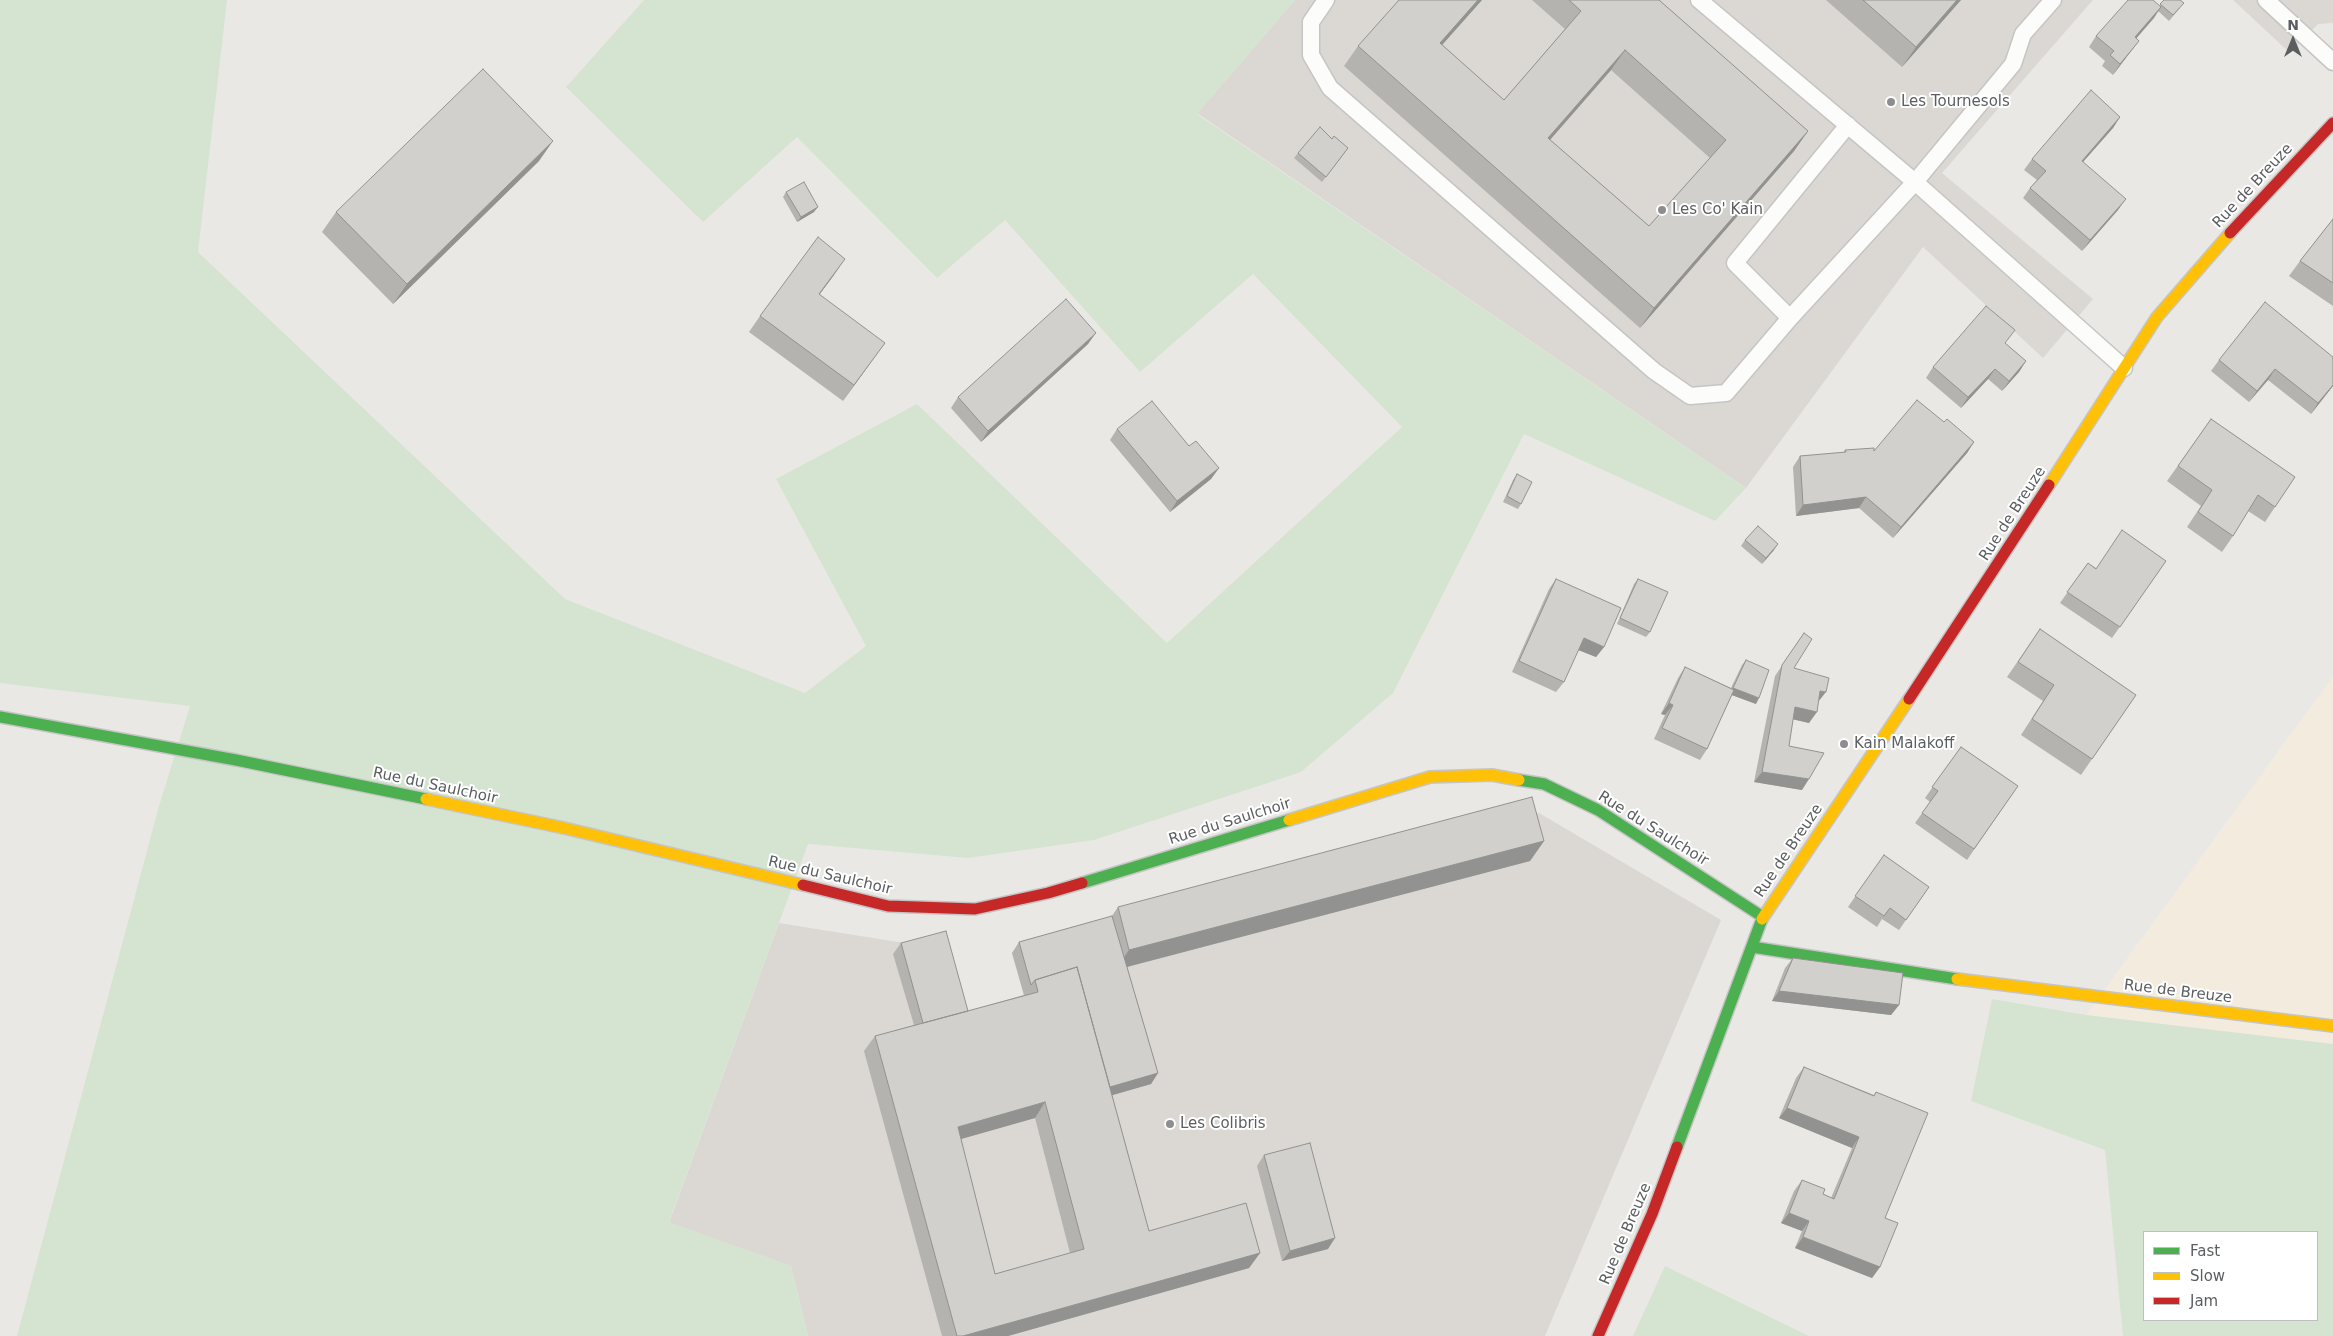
<!DOCTYPE html>
<html>
<head>
<meta charset="utf-8">
<style>
	body { margin:0 }
	#map { position:relative; width:2333px; height:1336px; overflow:hidden; background:#eae8e4; font-family:"DejaVu Sans",sans-serif }
	canvas { display:block }
	.legend { position:absolute; left:2143px; top:1231px; width:175px; height:90px; box-sizing:border-box; background:#fff; border:1px solid #bdbfc0; margin:0; padding:6px 9px; list-style:none; font-size:15px; color:#5b5e61 }
	.legend li { display:flex; align-items:center; gap:10px; height:25px }
	.legend b { width:25px; border:1px solid #bdbfc0 }
	.north { position:absolute; left:2268px; top:15px; width:50px; height:50px; -webkit-text-stroke:4px #fff; paint-order:stroke; rotate:0deg; font-size:14px; font-weight:700; line-height:20px; text-align:center; color:#5b5e61 }
	.north::after { content:''; display:block; margin:auto; width:18px; height:22px; background:#5b5e61; clip-path:polygon(50% 0,100% 100%,50% 72%,0 100%) }
</style>
</head>
<body>
<div id="map">
<canvas width="2333" height="1336"></canvas>
<ul class="legend">
<li><b style="height:6px;background:#4caf50"></b>Fast</li>
<li><b style="height:6px;background:#ffc107"></b>Slow</li>
<li><b style="height:6px;background:#c62828"></b>Jam</li>
</ul>
<div class="north">N</div>
</div>
<script>
const c = document.querySelector('canvas').getContext('2d');
c.lineJoin = 'round';
function paint(path, color) {
  c.fillStyle = color;
  c.fill(path, 'evenodd');
}
function toPath(rows) {
  const path = new Path2D();
  for (const r of rows) {
    path.moveTo(r[0], r[1]);
    for (let i = 2; i < r.length; i += 2) path.lineTo(r[i], r[i + 1]);
  }
  return path;
}
function stroke(path, color, width, dash) {
  c.strokeStyle = color;
  c.lineWidth = width;
  c.lineCap = dash ? 'butt' : 'round';
  c.setLineDash(dash || []);
  c.stroke(path);
}
function label(font, color, halo, rows, align = 'center') {
  c.font = font + ' "DejaVu Sans",sans-serif';
  c.lineWidth = 4;
  c.setLineDash([]);
  c.textBaseline = 'middle';
  c.strokeStyle = halo;
  c.fillStyle = color;
  for (const [text, x, y, turn = 0] of rows) {
    c.save();
    c.translate(x, y);
    c.rotate((+turn || 0) * Math.PI / 180);
    c.textAlign = isNaN(turn) ? turn : align;
    if (halo) c.strokeText(text, 0, 0);
    c.fillText(text, 0, 0);
    c.restore();
  }
}
paint(toPath([
	[2333,677,2333,1044,2086,1015,2331,679]
]), '#f3ecde');
paint(toPath([
	[1295,0,2093,0,1942,173,2093,299,2043,358,1923,247,1746,488,1197,113],
	[2233,0,2333,0,2333,23,2318,24,2290,53],
	[1539,813,1721,920,1545,1336,808,1336,791,1266,669,1223,779,923,898,942,939,942,962,1025,1027,1007,1012,953]
]), '#dbd8d4');
paint(toPath([
	[0,0,227,0,198,252,565,599,805,693,866,646,776,479,917,404,1167,643,1402,427,1253,274,1140,372,1005,220,937,278,797,137,703,222,566,87,644,0,1295,0,1197,114,1746,488,1715,521,1524,434,1393,693,1301,772,1094,840,968,858,808,844,669,1222,791,1266,808,1336,17,1336,159,806,190,706,0,683],
	[1992,999,2086,1015,2333,1044,2333,1336,2123,1336,2105,1150,1971,1101],
	[2144,1232,2317,1232,2317,1320,2144,1320],
	[1665,1266,1809,1336,1633,1336]
]), '#d5e4d1');
const lane = toPath([
	[1326,0,1311,22,1311,55,1330,88,1654,371,1690,396,1726,393,1790,318,1915,182,2013,64,2023,34,2053,0],
	[1699,0,1915,182,2124,368],
	[2266,0,2333,62],
	[1790,318,1735,263,1848,125]
]);
const fast = toPath([
	[0,717,236,760,426,799],
	[1519,780,1544,784,1598,810,1763,917],
	[1082,883,1289,820],
	[1752,947,1957,979],
	[1677,1147,1762,919]
]);
const slow = toPath([
	[2049,485,2157,317,2230,233],
	[426,799,564,828,803,885],
	[1289,820,1430,777,1492,775,1519,780],
	[1762,919,1909,699],
	[1957,979,2333,1026]
]);
const jam = toPath([
	[2230,233,2333,123],
	[1909,699,2049,485],
	[803,885,888,906,975,909,1048,893,1082,883],
	[1598,1336,1652,1214,1677,1147]
]);
stroke(lane, '#c6c5c5', 19);
stroke(fast, '#c5c5c5', 14);
stroke(slow, '#c5c5c5', 14);
stroke(jam, '#c5c5c5', 14);
stroke(lane, '#fcfcfb', 16);
stroke(fast, '#4caf50', 11);
stroke(slow, '#ffc107', 11);
stroke(jam, '#c62828', 11);
paint(toPath([
	[1482,0,1442,45,1504,100,1565,29,1532,0,1659,0,1808,131,1794,151,1640,328,1344,66,1358,46],
	[1611,70,1710,158,1649,226,1550,140],
	[1826,0,1961,0,1902,67],
	[2164,0,2180,8,2169,21,2158,11,2136,38,2139,41,2113,75,2102,66,2105,61,2089,47,2096,36,2159,6],
	[2120,117,2113,128,2083,162,2118,210,2082,251,2023,198,2030,188,2037,180,2024,170,2032,159],
	[1332,139,1348,148,1322,182,1294,158,1298,153],
	[539,161,393,304,322,232,336,212],
	[786,192,814,212,797,222,783,197],
	[2333,219,2333,306,2289,276,2300,261],
	[834,275,819,295,885,343,843,401,749,332,760,316],
	[2005,343,2026,361,2019,372,2002,391,1988,379,1961,408,1926,378,1933,367],
	[1088,344,981,442,951,408,958,397],
	[2333,357,2333,386,2311,414,2268,380,2249,402,2211,371,2219,360],
	[2211,419,2295,477,2265,522,2248,511,2233,536,2222,552,2187,527,2201,506,2167,481],
	[1944,422,1974,442,1967,453,1893,538,1859,508,1796,516,1793,467,1800,456,1843,453,1845,450,1874,451],
	[1117,429,1189,446,1219,468,1211,479,1170,512,1110,440],
	[1517,474,1521,504,1518,509,1503,502,1513,480],
	[1745,540,1774,550,1762,564,1741,546],
	[2166,561,2112,638,2060,603,2088,563,2096,568],
	[1556,579,1604,647,1596,657,1578,650,1564,682,1556,692,1512,672,1549,589],
	[1638,579,1650,632,1646,637,1617,624,1634,584],
	[2040,629,2136,695,2081,775,2021,735,2043,701,2007,677],
	[1804,633,1794,668,1818,702,1809,723,1793,719,1789,746,1802,790,1754,782,1775,676],
	[1746,660,1756,704,1732,695,1707,749,1700,760,1654,739,1665,715,1661,714,1678,678,1685,667,1731,688,1742,665],
	[1961,747,2018,786,1967,860,1915,823,1930,802,1925,798],
	[1544,841,1530,861,1127,967,1158,1073,1151,1084,1112,1095,1149,1231,1260,1253,1249,1268,1008,1336,942,1336,864,1051,875,1036,914,1025,893,954,901,943,968,1011,1024,995,1012,953,1019,942,1112,916,1118,907],
	[1035,1118,1070,1253,995,1274,961,1139],
	[1884,855,1929,887,1899,930,1882,919,1877,927,1848,907],
	[1793,958,1899,1005,1891,1015,1772,1001,1785,968],
	[1804,1067,1874,1095,1876,1092,1885,1218,1880,1267,1872,1278,1795,1248,1802,1231,1781,1223,1794,1191,1802,1180,1823,1194,1831,1198,1852,1148,1779,1118,1796,1078],
	[1264,1155,1328,1249,1282,1261,1257,1166]
]), '#b4b3b0');
paint(toPath([
	[1478,0,1482,0,1426,63,1440,43],
	[1957,0,1961,0,1902,67,1916,47],
	[2161,7,2154,18,2128,48,2135,37],
	[2139,41,2131,51,2113,75,2120,64],
	[1625,50,1611,70,1534,158,1548,138],
	[2120,117,2113,128,2075,171,2082,161],
	[1808,131,1794,151,1640,328,1654,308],
	[553,141,539,161,393,304,407,284],
	[2126,199,2118,210,2082,251,2090,240],
	[818,207,814,212,797,222,801,217],
	[845,259,834,275,808,310,819,294],
	[1096,333,1088,344,981,442,988,431],
	[885,343,874,358,843,401,854,385],
	[2026,361,2019,372,2002,391,2009,381],
	[1995,369,1988,379,1961,408,1968,397],
	[2275,369,2268,380,2249,402,2257,391],
	[2333,385,2333,386,2311,414,2318,403],
	[1974,442,1967,453,1893,538,1901,527],
	[1219,468,1211,479,1170,512,1177,501],
	[1866,497,1859,508,1796,516,1803,505],
	[1778,544,1774,550,1762,564,1766,558],
	[1584,638,1604,647,1596,657,1576,649],
	[1733,688,1759,698,1756,704,1729,694],
	[1820,691,1826,692,1818,702],
	[1669,703,1673,705,1665,715,1661,714],
	[1795,707,1817,712,1809,723,1787,718],
	[1762,772,1809,779,1802,790,1754,782],
	[1544,841,1530,861,1115,970,1129,950],
	[1779,991,1899,1005,1891,1015,1772,1001],
	[1158,1073,1151,1084,1099,1099,1106,1088],
	[1045,1102,1035,1118,947,1143,958,1127],
	[1787,1108,1859,1137,1852,1148,1779,1118],
	[1789,1213,1809,1221,1802,1231,1781,1223],
	[1803,1237,1880,1267,1872,1278,1795,1248],
	[1335,1238,1328,1249,1282,1261,1290,1251],
	[1260,1253,1249,1268,1008,1336,963,1336]
]), '#929290');
const building = toPath([
	[1399,0,1478,0,1440,43,1504,100,1581,11,1569,0,1659,0,1808,131,1654,308,1358,46,1399,0],
	[1625,50,1726,140,1649,226,1548,138,1625,50],
	[1863,0,1957,0,1916,47,1863,0],
	[2128,0,2153,0,2161,7,2135,37,2139,41,2120,64,2110,55,2114,51,2096,36,2128,0],
	[2164,0,2180,0,2184,3,2173,15,2160,4,2164,0],
	[483,69,553,141,407,284,336,212,483,69],
	[2091,90,2120,117,2082,161,2126,199,2090,240,2030,188,2046,171,2032,159,2091,90],
	[1320,127,1332,139,1334,136,1348,148,1326,177,1298,153,1320,127],
	[804,182,818,207,801,217,786,192,804,182],
	[2333,219,2333,283,2300,261,2333,219],
	[818,237,845,259,819,294,885,343,854,385,760,316,818,237],
	[1066,299,1096,333,988,431,958,397,1066,299],
	[2265,302,2333,357,2333,385,2318,403,2275,369,2257,391,2219,360,2265,302],
	[1986,306,2015,330,2005,343,2026,361,2009,381,1995,369,1968,397,1933,367,1986,306],
	[1917,400,1944,422,1947,419,1974,442,1901,527,1866,497,1803,505,1800,456,1846,452,1845,450,1874,448,1874,451,1917,400],
	[1152,401,1189,446,1196,441,1219,468,1177,501,1117,429,1152,401],
	[2211,419,2295,477,2275,507,2258,495,2233,536,2198,512,2212,490,2178,466,2211,419],
	[1517,474,1532,482,1521,504,1507,496,1517,474],
	[1758,526,1778,544,1766,558,1745,540,1758,526],
	[2122,530,2166,561,2120,627,2067,592,2088,563,2096,569,2122,530],
	[1556,579,1621,608,1604,647,1584,638,1564,682,1519,661,1556,579],
	[1638,579,1668,592,1650,632,1620,618,1638,579],
	[2040,629,2136,695,2092,759,2032,719,2054,685,2018,662,2040,629],
	[1804,633,1812,639,1794,668,1829,678,1826,692,1820,691,1817,712,1795,707,1789,746,1824,753,1809,779,1762,772,1782,665,1804,633],
	[1746,660,1769,670,1759,698,1733,688,1746,660],
	[1685,667,1734,690,1707,749,1662,728,1673,705,1669,703,1685,667],
	[1961,747,2018,786,1974,849,1922,813,1938,791,1932,787,1961,747],
	[1532,797,1544,841,1129,950,1118,907,1532,797],
	[1884,855,1929,887,1906,920,1890,908,1884,916,1855,896,1884,855],
	[1112,916,1158,1073,1110,1087,1077,967,1035,980,1031,985,1019,942,1112,916],
	[946,931,968,1011,923,1023,901,943,946,931],
	[1793,958,1903,973,1899,1005,1779,991,1793,958],
	[1077,967,1149,1231,1246,1203,1260,1253,963,1336,957,1336,875,1036,1038,992,1035,980,1077,967],
	[1045,1102,1084,1249,995,1274,958,1127,1045,1102],
	[1804,1067,1874,1096,1876,1092,1928,1113,1885,1218,1898,1223,1880,1267,1803,1237,1809,1221,1789,1213,1802,1180,1825,1189,1823,1194,1834,1199,1859,1137,1787,1108,1804,1067],
	[1310,1143,1335,1238,1290,1251,1264,1155,1310,1143]
]);
paint(building, '#d1d0cd');
stroke(building, '#929290', 1);
for (const [x, y, r, color] of [
	[1891,102,5,"#8d8e8f"],
	[1662,210,5,"#8d8e8f"],
	[1844,744,5,"#8d8e8f"],
	[1170,1124,5,"#8d8e8f"]
]) {
  const dot = new Path2D();
  dot.arc(x, y, r, 0, 2 * Math.PI);
  c.fillStyle = color;
  c.fill(dot);
  stroke(dot, '#fff', 2);
}
label('15px', '#5b5e61', '#fff', [
	["Les Tournesols",1901,102],
	["Les Co' Kain",1672,210],
	["Kain Malakoff",1854,744],
	["Les Colibris",1180,1124]
], 'left');
label('15px', '#5b5e61', '#fff', [
	["Rue de Breuze",2253,186,-47],
	["Rue de Breuze",2013,514,-57],
	["Rue du Saulchoir",435,786,12],
	["Rue du Saulchoir",1230,822,-17],
	["Rue du Saulchoir",1653,829,32],
	["Rue de Breuze",1789,851,-56],
	["Rue du Saulchoir",830,876,13],
	["Rue de Breuze",2178,992,7],
	["Rue de Breuze",1626,1234,-67]
]);
</script>
</body>
</html>
